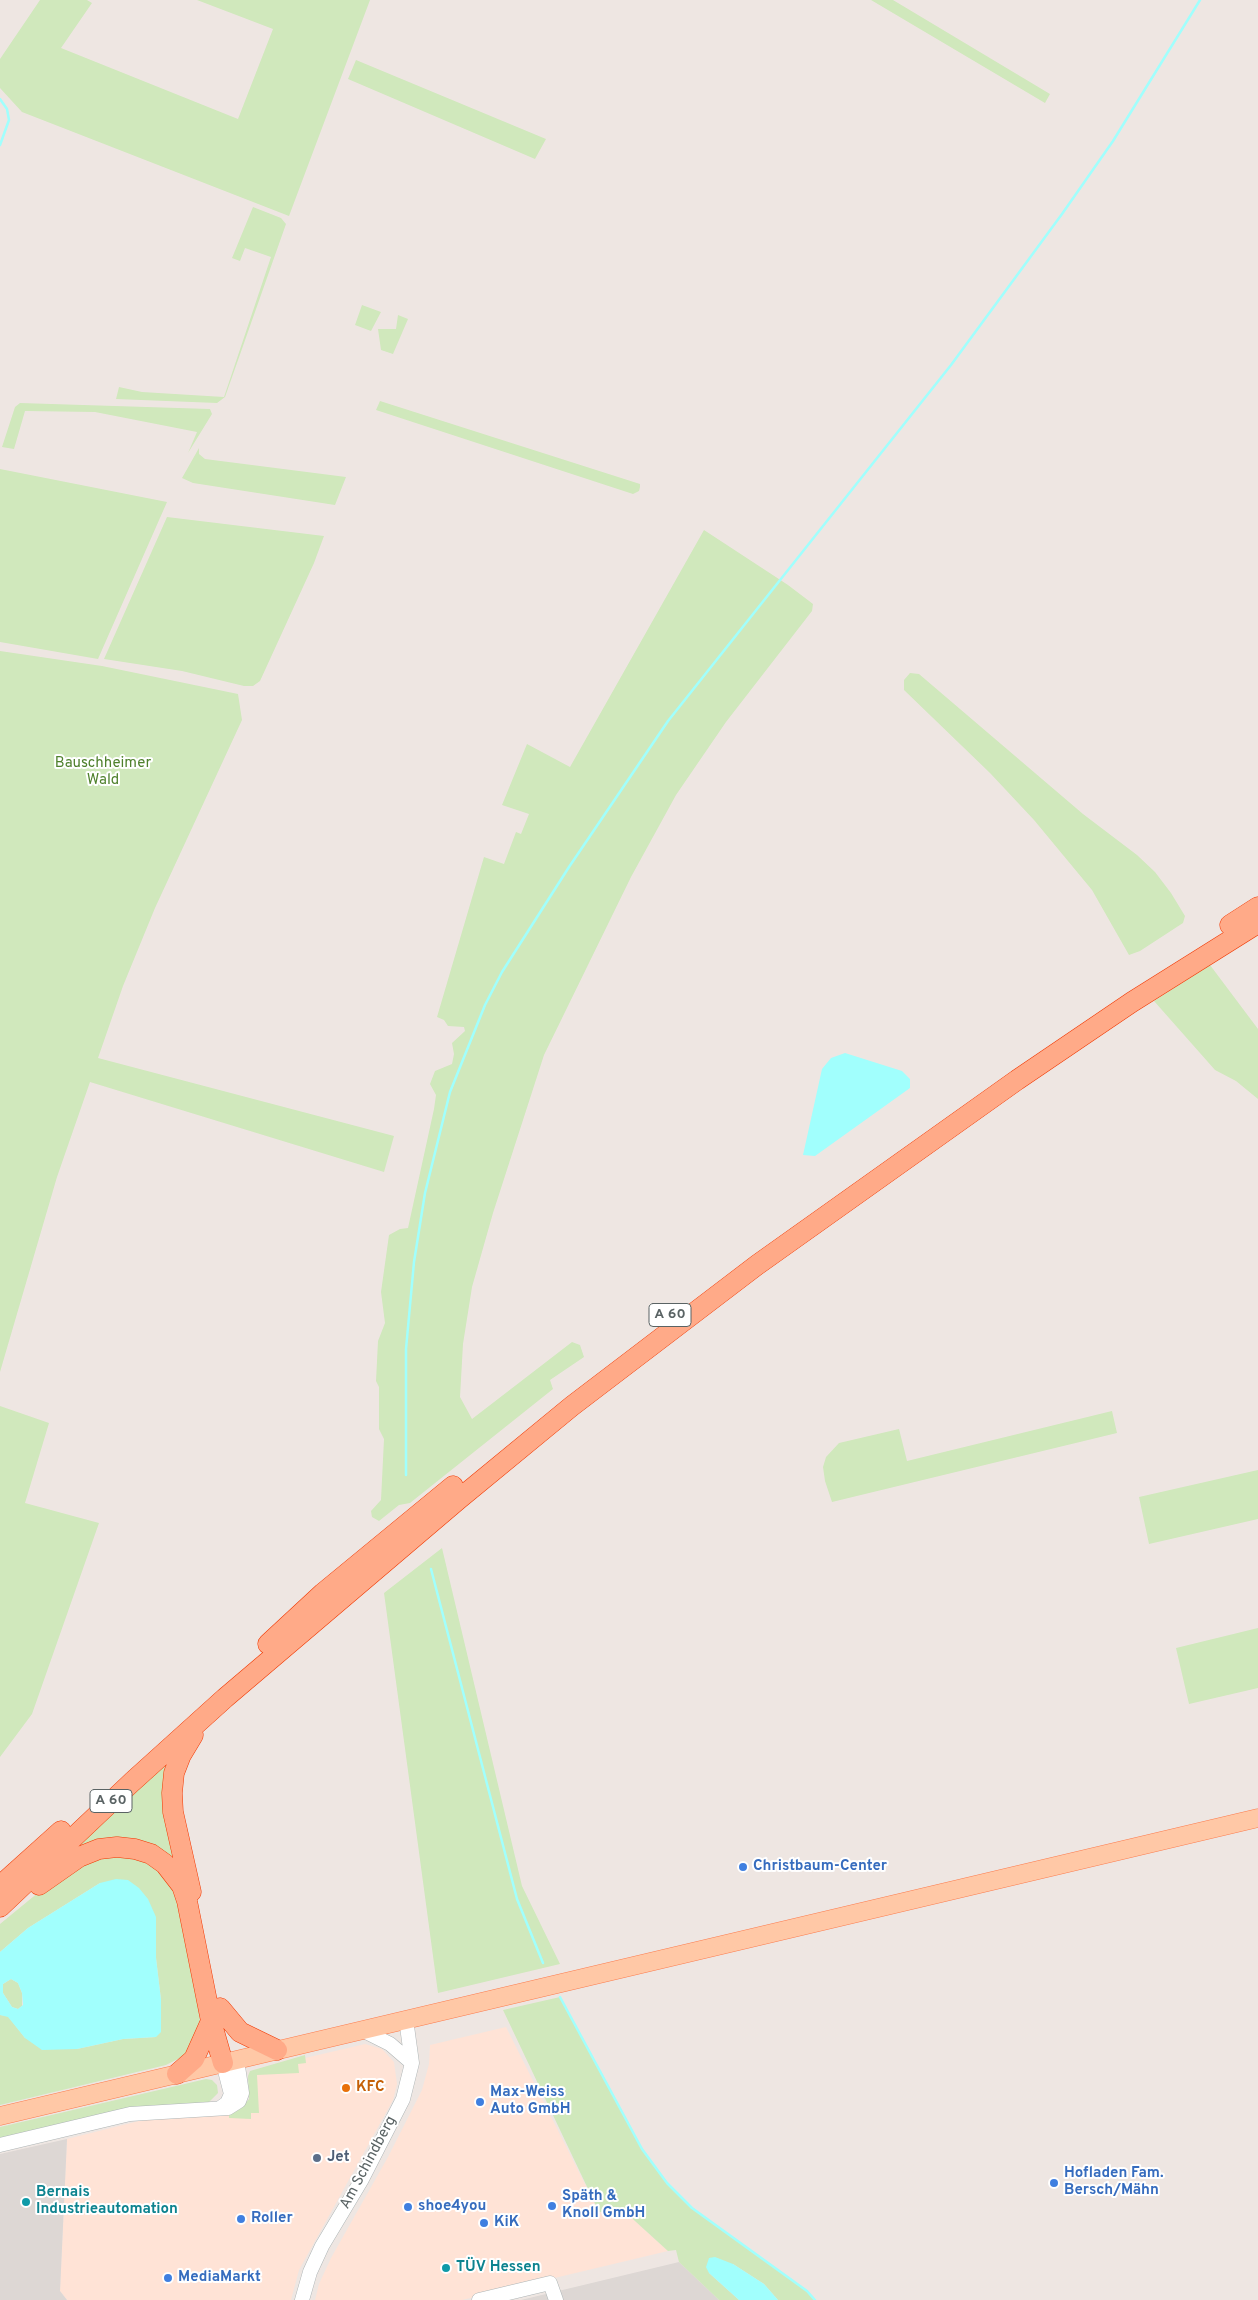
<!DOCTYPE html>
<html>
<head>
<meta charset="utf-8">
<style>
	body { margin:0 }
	canvas { display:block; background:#eee6e2 }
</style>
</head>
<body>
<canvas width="1258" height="2300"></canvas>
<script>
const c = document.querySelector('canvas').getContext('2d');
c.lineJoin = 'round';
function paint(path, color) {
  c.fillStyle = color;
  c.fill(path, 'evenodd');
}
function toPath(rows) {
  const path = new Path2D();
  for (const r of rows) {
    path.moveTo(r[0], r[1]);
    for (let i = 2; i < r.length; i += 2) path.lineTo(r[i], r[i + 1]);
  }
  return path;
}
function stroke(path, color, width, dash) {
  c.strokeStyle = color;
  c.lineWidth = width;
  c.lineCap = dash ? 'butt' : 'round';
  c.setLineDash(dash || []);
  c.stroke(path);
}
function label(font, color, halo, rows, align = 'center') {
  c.font = font + ' Overpass,sans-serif';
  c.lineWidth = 4;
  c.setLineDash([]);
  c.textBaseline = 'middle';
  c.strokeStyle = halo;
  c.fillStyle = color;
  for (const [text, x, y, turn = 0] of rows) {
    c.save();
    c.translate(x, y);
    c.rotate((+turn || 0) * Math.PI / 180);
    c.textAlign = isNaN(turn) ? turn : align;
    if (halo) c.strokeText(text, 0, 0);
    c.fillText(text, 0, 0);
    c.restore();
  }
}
paint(toPath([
	[506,2027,599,2212,624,2211,668,2251,462,2300,315,2300,319,2284,331,2258,388,2157,422,2090,429,2064,430,2045],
	[365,2044,382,2049,394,2062,397,2084,393,2100,299,2270,291,2300,67,2300,60,2291,67,2139,151,2118,243,2114,254,2101,254,2070]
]), '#ffe3d6');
paint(toPath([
	[67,2139,60,2291,67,2300,0,2300,0,2154],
	[679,2262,719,2300,521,2300]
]), '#ddd7d4');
paint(toPath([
	[40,0,87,0,92,3,61,48,238,119,273,29,197,0,370,0,289,216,22,112,0,88,0,59],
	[871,0,893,0,1050,94,1045,103],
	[356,60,546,139,535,159,348,79],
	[253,207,281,218,286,224,225,397,217,403,116,399,119,387,142,392,224,397,271,257,245,248,240,261,232,258],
	[362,305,381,312,371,331,355,325],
	[398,315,408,319,393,354,381,350,378,329,396,329],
	[380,401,640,484,640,487,639,491,633,494,376,410],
	[20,403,210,409,212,414,188,453,197,432,95,412,25,411,14,449,2,447,15,407],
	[199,448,199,454,205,459,346,477,335,505,193,483,182,478],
	[0,469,167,502,98,659,0,642],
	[167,517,324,536,314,563,260,681,253,686,244,686,182,671,104,659],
	[704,530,788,585,813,604,812,611,726,722,676,795,631,877,544,1055,493,1213,472,1287,463,1344,460,1397,472,1419,572,1342,580,1345,584,1357,550,1380,553,1389,410,1503,399,1505,379,1521,372,1517,371,1511,381,1500,384,1439,379,1429,379,1387,376,1381,378,1341,385,1323,381,1292,389,1235,400,1229,408,1228,434,1109,436,1095,430,1084,435,1071,452,1064,454,1054,452,1043,465,1031,464,1027,448,1026,444,1020,437,1017,484,857,504,864,516,832,521,834,529,814,502,805,527,744,570,767],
	[0,651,102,666,238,694,242,720,155,908,123,986,98,1058,394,1136,384,1172,90,1082,57,1177,0,1372],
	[910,673,919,674,1083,814,1137,855,1155,872,1171,893,1185,916,1183,923,1140,951,1129,955,1092,890,1034,820,990,773,904,690,904,680],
	[1210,965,1258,1029,1258,1099,1236,1081,1215,1070,1154,1001],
	[0,1406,49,1423,25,1503,99,1523,32,1714,0,1757],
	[1112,1411,1117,1433,832,1502,825,1481,823,1467,826,1457,839,1443,899,1429,907,1461],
	[1258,1470,1258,1519,1149,1544,1139,1497],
	[442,1548,522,1886,560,1964,438,1993,384,1593],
	[1258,1628,1258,1688,1189,1704,1176,1648],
	[186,1740,175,1760,187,1886,146,1846,55,1863],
	[130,1854,151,1864,169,1880,179,1899,196,1977,200,2022,198,2039,182,2057,166,2065,0,2105,0,2015,8,2016,25,2038,77,2049,123,2039,156,2037,161,2000,156,1958,100,1883,28,1928,0,1952,0,1924,56,1878,90,1859],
	[11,1979,18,1983,22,1993,22,2006,18,2009,12,2007,3,1993,3,1984],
	[560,1997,642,2148,667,2183,692,2208,807,2291,815,2300,778,2300,764,2284,733,2264,709,2273,739,2300,719,2300,679,2262,676,2250,668,2251,624,2211,599,2212,503,2010],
	[305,2055,306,2063,298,2064,299,2073,257,2075,259,2113,251,2113,251,2119,229,2118,229,2115,240,2109,249,2099,248,2076,250,2071],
	[206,2079,212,2080,217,2085,218,2093,209,2102,197,2106,0,2141,0,2127]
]), '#d0e8bc');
paint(toPath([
	[845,1053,902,1071,910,1079,910,1088,815,1156,803,1155,822,1069,831,1058],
	[116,1879,128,1880,139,1888,148,1899,156,1917,156,1958,161,2000,161,2032,156,2037,123,2039,77,2049,42,2050,25,2038,8,2017,0,2015,0,1952,28,1928,100,1883],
	[11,1979,18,1983,22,1993,23,2005,18,2009,12,2007,3,1993,3,1984],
	[715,2257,733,2264,764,2284,778,2300,739,2300,709,2273,706,2267,709,2258]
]), '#a1fffd');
stroke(toPath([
	[0,99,7,109,9,120,0,145],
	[406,1475,406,1349,414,1262,425,1193,450,1092,485,1005,502,972,569,867,668,721,951,365,1062,214,1113,141,1200,0],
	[431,1569,517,1899,543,1963],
	[560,1997,642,2149,667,2183,692,2208,807,2291,815,2300]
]), '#a1fffd', 2.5);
const minor = toPath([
	[362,2030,390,2044,412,2063],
	[220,2108,227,2103,231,2094,223,2063],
	[0,2145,130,2114,228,2108,239,2101,242,2093,237,2060],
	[302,2300,310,2272,322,2246,361,2181,403,2099,412,2063,406,2019],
	[479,2300,550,2283,556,2300]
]);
const major = toPath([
	[0,2116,1258,1818]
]);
const highway = toPath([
	[1230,925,1258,907],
	[268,1644,323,1593,453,1486],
	[39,1885,79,1857,99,1849,117,1847,135,1849,151,1854,165,1864,182,1886,187,1901,211,2021,223,2063],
	[0,1886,61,1831],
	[191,1892,173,1812,172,1793,174,1773,181,1755,193,1735],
	[0,1907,132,1782,225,1698,459,1499,572,1406,757,1265,1017,1080,1132,1002,1258,923],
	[220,2008,240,2032,277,2050],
	[177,2074,194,2059,211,2021]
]);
stroke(minor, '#aeb5b6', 15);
stroke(major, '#fc7b4d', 19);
stroke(highway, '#f03700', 21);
stroke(minor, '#fff', 14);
stroke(major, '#ffc8a6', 18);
stroke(highway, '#fa8', 20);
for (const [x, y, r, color] of [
	[743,1867,5,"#3f7fe0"],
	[346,2088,5,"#e8710a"],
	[480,2102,5,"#3f7fe0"],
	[317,2158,5,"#5c6f8a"],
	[1054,2183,5,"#3f7fe0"],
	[26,2202,5,"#0f9aa8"],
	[552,2206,5,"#3f7fe0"],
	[408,2207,5,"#3f7fe0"],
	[241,2219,5,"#3f7fe0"],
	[484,2223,5,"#3f7fe0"],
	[446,2268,5,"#0f9aa8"],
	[168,2278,5,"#3f7fe0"]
]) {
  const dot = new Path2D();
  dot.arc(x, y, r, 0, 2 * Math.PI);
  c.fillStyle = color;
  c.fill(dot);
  stroke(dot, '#fff', 2);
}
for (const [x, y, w] of [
	[670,1315,42],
	[111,1801,42]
]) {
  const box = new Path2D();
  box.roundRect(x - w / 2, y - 11.5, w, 23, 4);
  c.fillStyle = '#fff';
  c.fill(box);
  stroke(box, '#5a6364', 1);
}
label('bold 14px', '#5a6364', null, [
	["A 60",670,1315],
	["A 60",111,1801]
]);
label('15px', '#4f812d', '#fff', [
	["Bauschheimer",103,764],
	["Wald",103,781]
]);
label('bold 15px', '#366cbe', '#fff', [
	["Christbaum-Center",753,1867],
	["Max-Weiss",490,2093],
	["Auto GmbH",490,2110],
	["Hofladen Fam.",1064,2174],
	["Bersch/Mähn",1064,2191],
	["Späth &",562,2197],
	["Knoll GmbH",562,2214],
	["shoe4you",418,2207],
	["Roller",251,2219],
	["KiK",494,2223],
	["MediaMarkt",178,2278]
], 'left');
label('bold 15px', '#c56008', '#fff', [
	["KFC",356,2088]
], 'left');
label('bold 15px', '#4e5e75', '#fff', [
	["Jet",327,2158]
], 'left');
label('15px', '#5a6364', '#fff', [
	["Am Schindberg",369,2163,-62]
]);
label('bold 15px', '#0d838f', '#fff', [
	["Bernais",36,2193],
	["Industrieautomation",36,2210],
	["TÜV Hessen",456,2268]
], 'left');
</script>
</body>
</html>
